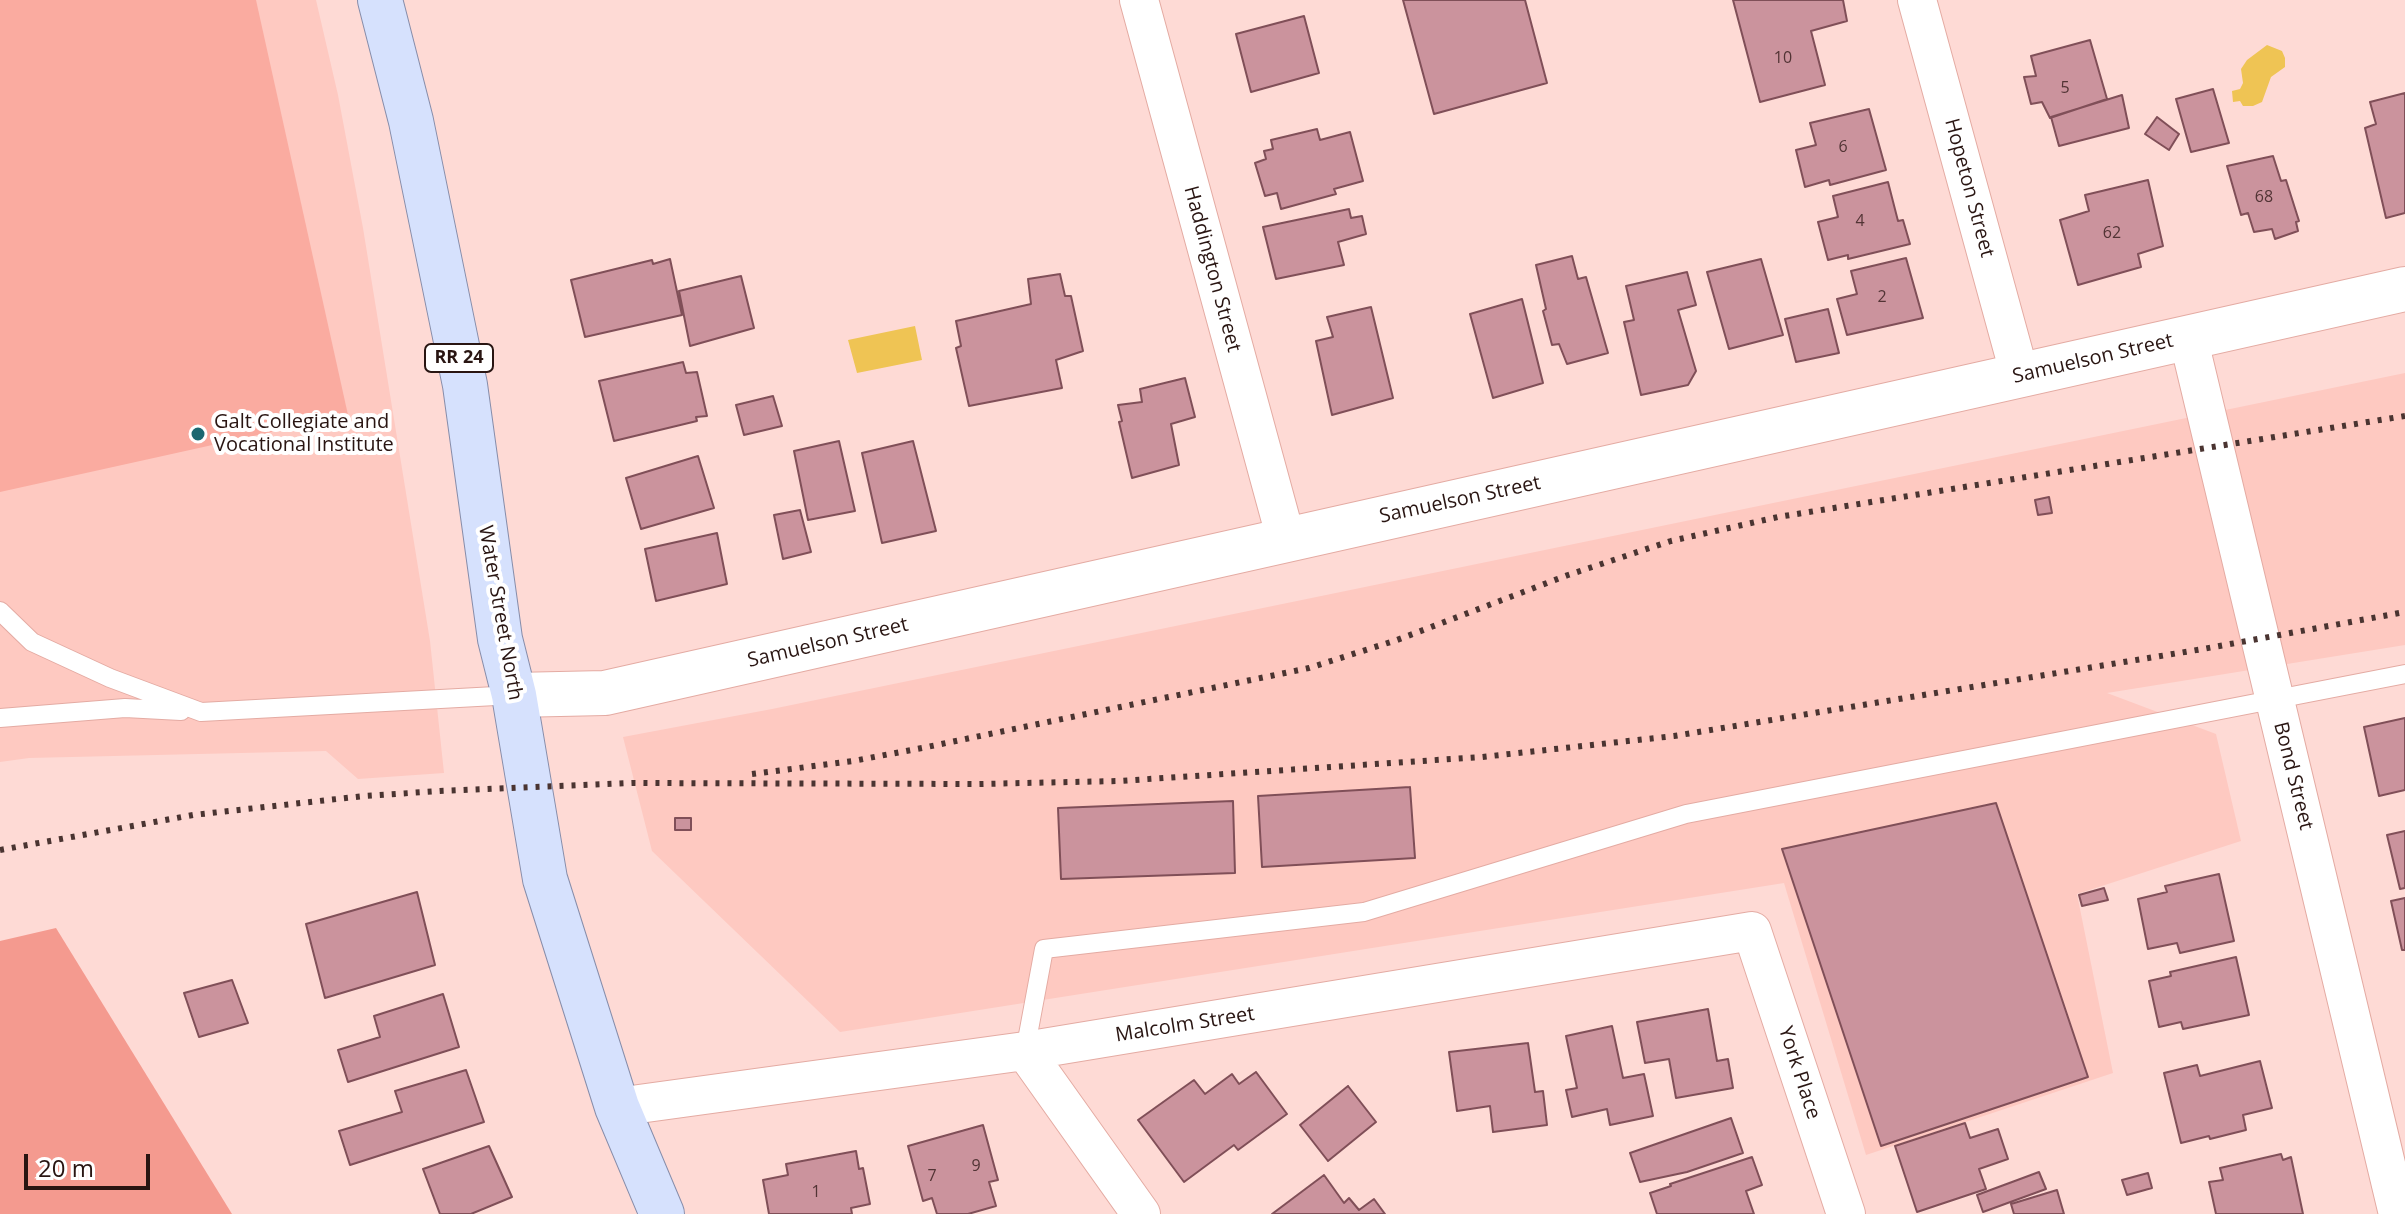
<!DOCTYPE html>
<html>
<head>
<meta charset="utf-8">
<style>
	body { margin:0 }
	#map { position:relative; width:2405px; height:1214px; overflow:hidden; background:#fedad5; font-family:"Open Sans",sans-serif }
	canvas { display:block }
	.scale { position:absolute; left:24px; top:1154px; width:126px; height:36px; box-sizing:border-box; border:4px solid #291512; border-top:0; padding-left:10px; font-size:24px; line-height:28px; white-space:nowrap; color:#291512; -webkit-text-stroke:6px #fff; paint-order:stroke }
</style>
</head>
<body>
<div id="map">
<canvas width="2405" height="1214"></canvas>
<div class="scale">20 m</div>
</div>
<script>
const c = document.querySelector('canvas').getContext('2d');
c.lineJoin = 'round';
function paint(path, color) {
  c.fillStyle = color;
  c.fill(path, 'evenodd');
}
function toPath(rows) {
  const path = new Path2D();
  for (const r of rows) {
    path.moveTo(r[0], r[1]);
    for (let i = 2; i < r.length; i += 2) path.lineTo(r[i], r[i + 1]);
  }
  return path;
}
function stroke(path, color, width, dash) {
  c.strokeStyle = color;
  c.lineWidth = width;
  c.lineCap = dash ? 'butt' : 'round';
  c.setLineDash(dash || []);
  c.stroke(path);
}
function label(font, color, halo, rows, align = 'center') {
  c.font = font + ' "Open Sans",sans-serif';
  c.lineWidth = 8;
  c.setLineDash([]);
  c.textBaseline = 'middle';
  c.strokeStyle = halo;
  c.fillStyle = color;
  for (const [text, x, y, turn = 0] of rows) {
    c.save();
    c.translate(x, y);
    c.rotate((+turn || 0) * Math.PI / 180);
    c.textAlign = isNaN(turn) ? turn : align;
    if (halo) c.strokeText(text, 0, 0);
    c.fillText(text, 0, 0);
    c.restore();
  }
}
paint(toPath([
	[0,0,316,0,338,95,363,228,430,641,444,773,358,779,326,751,29,758,0,762],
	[2405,373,2405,645,2107,693,2216,734,2241,841,2077,894,2113,1073,1866,1155,1784,883,840,1032,652,851,623,737,772,709]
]), '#fec9c1');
paint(toPath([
	[0,0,256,0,348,415,0,492]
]), '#faaba0');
paint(toPath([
	[56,928,232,1214,0,1214,0,941]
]), '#f49a8f');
paint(toPath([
	[2267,45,2282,51,2285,58,2285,67,2271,77,2262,102,2253,106,2243,106,2240,101,2233,102,2232,91,2240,89,2243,83,2241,69,2247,60],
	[915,326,922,360,857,373,848,340]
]), '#efc454');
const building = toPath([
	[1403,0,1525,0,1547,83,1434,114,1403,0],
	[1733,0,1843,0,1847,21,1811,31,1825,85,1760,102,1733,0],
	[1304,16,1319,73,1251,92,1236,34,1304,16],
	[2090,40,2107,99,2050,118,2042,102,2031,104,2024,77,2036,76,2031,56,2090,40],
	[2213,89,2229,143,2191,152,2176,99,2213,89],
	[2405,93,2405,213,2386,218,2365,128,2376,124,2370,102,2405,93],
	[2122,95,2129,128,2059,146,2051,117,2122,95],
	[1869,109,1886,170,1830,185,1829,180,1805,187,1796,150,1816,145,1810,123,1869,109],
	[2157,117,2179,134,2169,150,2145,134,2157,117],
	[1317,129,1320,140,1350,132,1363,181,1334,189,1336,194,1281,209,1277,193,1265,196,1255,163,1266,159,1264,151,1273,149,1271,140,1317,129],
	[2273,156,2281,181,2286,180,2299,221,2296,222,2298,231,2275,239,2272,229,2254,232,2248,213,2241,215,2227,166,2273,156],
	[2148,180,2163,246,2138,254,2141,267,2078,285,2060,220,2089,211,2085,195,2148,180],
	[1888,182,1898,221,1903,220,1910,244,1848,259,1848,255,1828,260,1818,222,1838,217,1833,196,1888,182],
	[1349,209,1351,218,1362,216,1366,234,1338,242,1344,265,1276,279,1263,227,1349,209],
	[1572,256,1578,279,1586,277,1608,353,1567,364,1559,344,1552,345,1543,311,1546,309,1536,265,1572,256],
	[1906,258,1923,318,1847,335,1837,299,1857,294,1851,271,1906,258],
	[670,259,682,315,585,337,571,280,652,260,653,264,670,259],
	[1761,259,1783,335,1729,349,1707,272,1761,259],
	[1687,272,1696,305,1678,310,1696,371,1688,385,1641,395,1624,322,1634,320,1626,286,1687,272],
	[1060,274,1065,296,1071,296,1083,351,1056,360,1062,388,969,406,956,348,961,346,956,321,1031,304,1028,279,1060,274],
	[741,276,754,328,690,346,679,291,741,276],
	[1522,299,1543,383,1493,398,1470,314,1522,299],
	[1371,307,1393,398,1332,415,1316,341,1333,337,1327,317,1371,307],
	[1828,309,1839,353,1796,362,1785,319,1828,309],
	[683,362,686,373,697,372,707,416,696,417,697,421,614,441,599,381,683,362],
	[1185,378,1195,417,1171,424,1179,465,1132,478,1119,422,1122,421,1118,405,1142,402,1140,389,1185,378],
	[773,396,782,426,744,435,736,405,773,396],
	[839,441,855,511,808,520,794,451,839,441],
	[913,441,936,531,882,543,862,453,913,441],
	[698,456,714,508,641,529,626,478,698,456],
	[2049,497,2052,513,2038,515,2035,500,2049,497],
	[800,510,811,552,783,559,774,515,800,510],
	[717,533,727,584,656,601,645,549,717,533],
	[2405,718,2405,790,2379,796,2364,727,2405,718],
	[1410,787,1415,858,1262,867,1258,796,1410,787],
	[1233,801,1235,873,1061,879,1058,808,1233,801],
	[1996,803,2088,1077,1881,1146,1782,849,1996,803],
	[675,818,691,818,691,830,675,830,675,818],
	[2405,831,2405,888,2400,889,2387,835,2405,831],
	[2219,874,2234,941,2180,953,2177,943,2148,949,2138,899,2167,892,2165,886,2219,874],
	[2104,888,2108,900,2082,906,2079,895,2104,888],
	[417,892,435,965,325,998,306,924,417,892],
	[2405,898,2405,950,2402,950,2391,901,2405,898],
	[2236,957,2249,1015,2183,1029,2181,1022,2159,1027,2149,981,2171,976,2170,972,2236,957],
	[232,980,248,1023,199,1037,184,993,232,980],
	[443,994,459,1047,348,1082,338,1050,380,1037,374,1016,443,994],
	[1708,1009,1717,1061,1728,1059,1733,1088,1676,1098,1669,1059,1645,1063,1637,1022,1708,1009],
	[1612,1026,1623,1078,1644,1074,1653,1116,1610,1125,1607,1109,1572,1117,1566,1090,1577,1088,1566,1036,1612,1026],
	[1528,1043,1535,1092,1543,1091,1547,1125,1493,1132,1490,1106,1457,1111,1449,1052,1528,1043],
	[2260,1061,2272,1108,2243,1115,2246,1130,2210,1139,2209,1136,2181,1143,2164,1073,2197,1065,2200,1076,2260,1061],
	[466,1070,484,1122,350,1165,339,1131,402,1112,395,1091,466,1070],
	[1256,1072,1287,1114,1238,1150,1234,1145,1184,1182,1138,1120,1194,1080,1205,1094,1232,1074,1239,1084,1256,1072],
	[1348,1086,1376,1122,1328,1161,1300,1125,1348,1086],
	[1731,1118,1743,1153,1687,1172,1640,1182,1630,1153,1731,1118],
	[1965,1123,1970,1138,1998,1129,2008,1159,1979,1169,1986,1189,1917,1212,1895,1146,1965,1123],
	[983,1125,998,1180,989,1182,996,1206,968,1214,937,1214,932,1198,923,1201,908,1146,983,1125],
	[489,1146,512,1197,471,1214,440,1214,423,1169,489,1146],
	[856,1151,859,1169,863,1168,870,1204,851,1208,852,1214,769,1214,763,1180,788,1175,786,1164,856,1151],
	[2281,1154,2283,1160,2291,1157,2303,1214,2216,1214,2209,1182,2223,1180,2220,1168,2281,1154],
	[1752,1157,1762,1185,1746,1191,1754,1214,1657,1214,1650,1193,1671,1186,1670,1184,1752,1157],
	[2039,1172,2046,1189,1983,1212,1977,1195,2039,1172],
	[2148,1173,2152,1188,2127,1195,2122,1180,2148,1173],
	[1324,1175,1344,1203,1349,1198,1359,1210,1374,1199,1385,1214,1272,1214,1324,1175],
	[2057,1190,2064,1214,2014,1214,2011,1204,2057,1190]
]);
paint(building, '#cb939d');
stroke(building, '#804f58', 2);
const service = toPath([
	[0,611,32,642,110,678,201,712,514,695],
	[0,718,125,708,181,711],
	[1025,1051,1044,949,1364,912,1686,814,2405,674]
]);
const minor = toPath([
	[1139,0,1286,539],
	[1917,0,2020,376],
	[2188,337,2398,1214],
	[1025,1051,1141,1214],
	[617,1107,1025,1051,1752,931,1846,1214]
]);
const tertiary = toPath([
	[514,695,605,693,2405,289]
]);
const primary = toPath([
	[380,0,411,121,465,385,500,639,514,695,545,879,617,1107,662,1214]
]);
stroke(service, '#e4aba3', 20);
stroke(minor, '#e4aba3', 40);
stroke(tertiary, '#e4aba3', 46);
stroke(primary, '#878daa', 46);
stroke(service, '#fff', 18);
stroke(minor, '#fff', 38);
stroke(tertiary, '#fff', 44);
stroke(primary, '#d6e1fd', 44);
stroke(toPath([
	[752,774,853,761,922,748,1309,668,1397,640,1568,575,1671,541,1778,517,2405,416],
	[0,850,193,815,364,796,440,791,632,783,978,784,1119,781,1482,757,1674,736,2203,649,2405,612]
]), '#4a3431', 6, [4, 8]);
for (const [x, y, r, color] of [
	[198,434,8,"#1b6770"]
]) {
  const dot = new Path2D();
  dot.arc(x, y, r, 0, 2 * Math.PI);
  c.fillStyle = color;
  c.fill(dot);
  stroke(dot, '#fff', 3);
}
label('16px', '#523435', null, [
	["10",1783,58],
	["5",2065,88],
	["6",1843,147],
	["68",2264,197],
	["4",1860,221],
	["62",2112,233],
	["2",1882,297],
	["9",976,1166],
	["7",932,1176],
	["1",816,1192]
]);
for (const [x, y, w] of [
	[459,358,68]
]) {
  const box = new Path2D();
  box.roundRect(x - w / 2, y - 14, w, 28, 6);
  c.fillStyle = '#fff';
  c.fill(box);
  stroke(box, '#291512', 2);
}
label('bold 18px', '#291512', null, [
	["RR 24",459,358]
]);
label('20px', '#291512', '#fff', [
	["Hopeton Street",1969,188,75],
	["Haddington Street",1212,269,75],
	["Samuelson Street",2093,359,-13],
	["Samuelson Street",1460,500,-12],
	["Water Street North",500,613,80],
	["Samuelson Street",828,643,-13],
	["Bond Street",2293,776,76],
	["Malcolm Street",1185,1025,-9],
	["York Place",1799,1073,72]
]);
label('20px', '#291512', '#fff', [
	["Galt Collegiate and",214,422],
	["Vocational Institute",214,445]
], 'left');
</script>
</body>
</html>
